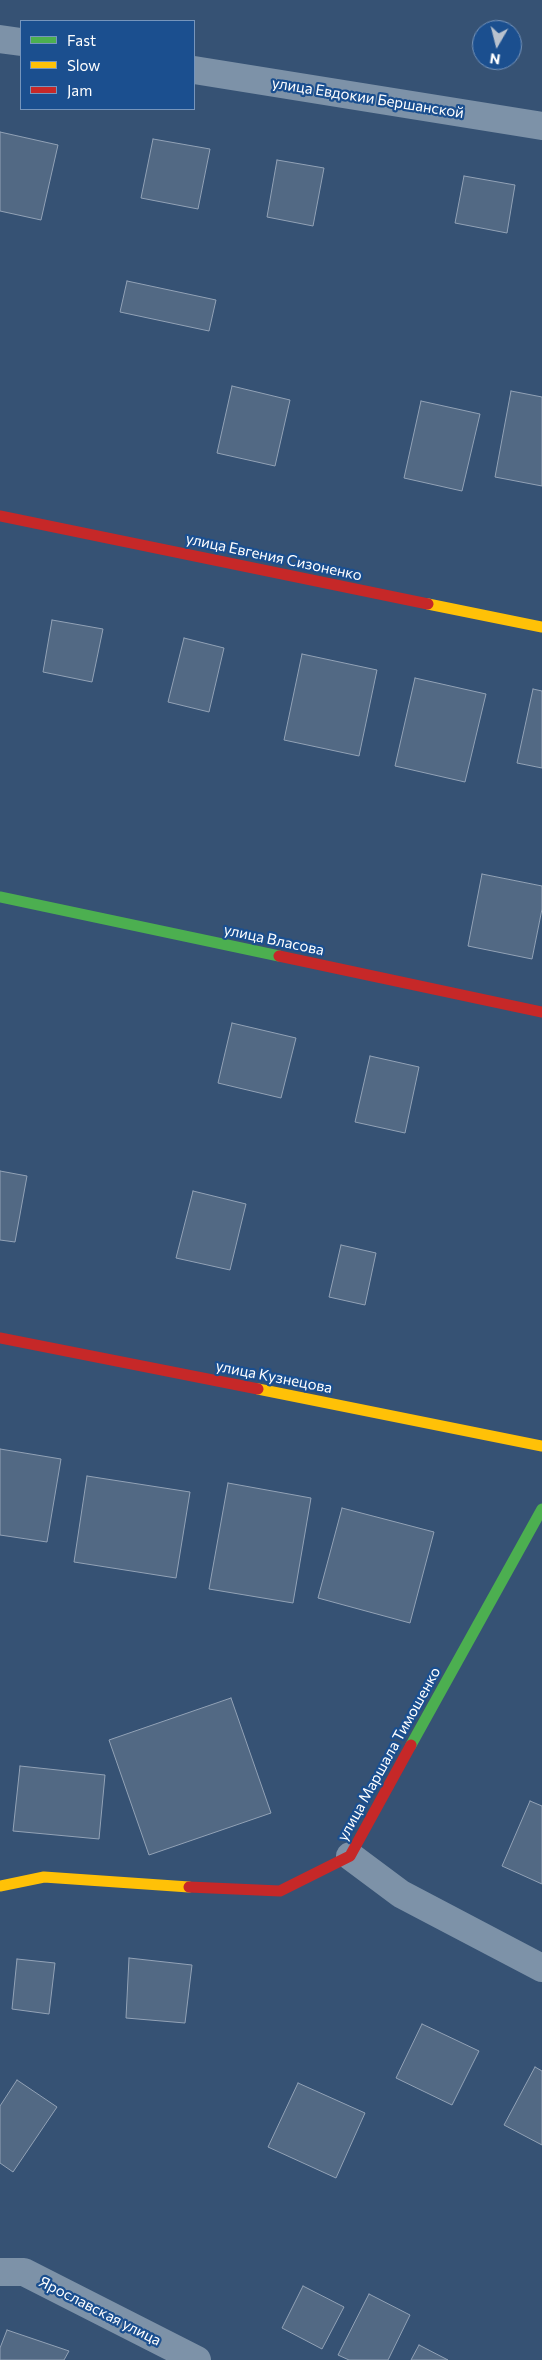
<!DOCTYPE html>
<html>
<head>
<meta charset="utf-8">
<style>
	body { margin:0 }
	#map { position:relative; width:542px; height:2360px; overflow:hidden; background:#365274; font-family:Commissioner,sans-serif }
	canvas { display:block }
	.legend { position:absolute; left:20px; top:20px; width:175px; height:90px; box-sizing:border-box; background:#1b4f8f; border:1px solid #7695bc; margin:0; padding:6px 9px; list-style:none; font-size:15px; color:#fff }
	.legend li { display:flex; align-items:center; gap:10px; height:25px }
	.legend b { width:25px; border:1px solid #7695bc }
	.north { position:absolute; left:472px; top:20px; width:50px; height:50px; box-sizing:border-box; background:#1b4f8f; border:1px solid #7695bc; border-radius:50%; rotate:188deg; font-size:14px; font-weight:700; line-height:20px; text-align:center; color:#fff }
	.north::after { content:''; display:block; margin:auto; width:18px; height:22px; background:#b9c2ce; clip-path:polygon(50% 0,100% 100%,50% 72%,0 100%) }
</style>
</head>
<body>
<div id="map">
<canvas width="542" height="2360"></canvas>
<ul class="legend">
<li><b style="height:6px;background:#4caf50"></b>Fast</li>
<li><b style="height:6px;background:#ffc107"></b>Slow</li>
<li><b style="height:6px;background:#c62828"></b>Jam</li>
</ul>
<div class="north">N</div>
</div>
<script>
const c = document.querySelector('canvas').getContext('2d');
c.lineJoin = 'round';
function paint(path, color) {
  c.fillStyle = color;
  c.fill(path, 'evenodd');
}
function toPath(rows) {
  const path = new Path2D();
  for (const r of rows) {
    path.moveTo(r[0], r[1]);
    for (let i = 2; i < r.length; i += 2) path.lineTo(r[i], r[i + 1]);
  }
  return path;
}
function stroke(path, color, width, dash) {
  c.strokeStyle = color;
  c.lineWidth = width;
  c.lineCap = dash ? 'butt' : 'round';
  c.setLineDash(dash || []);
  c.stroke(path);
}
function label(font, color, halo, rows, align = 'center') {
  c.font = font + ' Commissioner,sans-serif';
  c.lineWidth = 4.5;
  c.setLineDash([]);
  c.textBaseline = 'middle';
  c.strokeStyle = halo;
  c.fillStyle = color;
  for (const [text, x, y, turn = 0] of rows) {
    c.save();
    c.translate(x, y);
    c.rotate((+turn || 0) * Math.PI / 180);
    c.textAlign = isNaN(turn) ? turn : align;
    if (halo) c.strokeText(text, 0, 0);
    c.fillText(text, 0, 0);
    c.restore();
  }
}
const building = toPath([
	[0,132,58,145,41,220,0,211,0,132],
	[153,139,210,149,198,209,141,198,153,139],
	[277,160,324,168,313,226,267,217,277,160],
	[464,176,515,185,507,233,455,223,464,176],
	[127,281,216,300,209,331,120,312,127,281],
	[232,386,290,400,275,466,217,453,232,386],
	[511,391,542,397,542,486,495,477,511,391],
	[421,401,480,414,462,491,404,478,421,401],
	[52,620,103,629,92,682,43,672,52,620],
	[184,638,224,648,209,712,168,702,184,638],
	[302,654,377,670,359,756,284,740,302,654],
	[415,678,486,694,465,782,395,766,415,678],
	[533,689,542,691,542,768,517,763,533,689],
	[482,874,542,886,542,909,532,959,468,946,482,874],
	[232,1023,296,1038,281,1098,218,1083,232,1023],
	[370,1056,419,1067,405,1133,355,1122,370,1056],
	[0,1171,27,1176,15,1242,0,1240,0,1171],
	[193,1191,246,1204,230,1270,176,1258,193,1191],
	[341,1245,376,1253,365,1305,329,1297,341,1245],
	[0,1449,61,1459,47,1542,0,1535,0,1449],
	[87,1476,190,1492,176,1578,74,1562,87,1476],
	[228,1483,311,1498,293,1603,209,1589,228,1483],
	[342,1508,434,1532,410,1623,318,1598,342,1508],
	[231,1698,271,1813,149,1855,109,1740,231,1698],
	[20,1766,105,1775,99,1839,13,1831,20,1766],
	[530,1801,542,1806,542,1884,502,1866,530,1801],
	[129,1958,192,1965,185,2023,126,2018,129,1958],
	[17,1959,55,1963,49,2014,12,2009,17,1959],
	[422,2024,479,2051,452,2105,396,2078,422,2024],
	[535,2067,542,2071,542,2145,504,2125,535,2067],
	[17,2080,57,2107,13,2172,0,2163,0,2106,17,2080],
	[298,2083,365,2113,336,2178,268,2147,298,2083],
	[303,2286,344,2307,322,2349,282,2328,303,2286],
	[369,2294,410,2315,388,2360,349,2360,338,2355,369,2294],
	[7,2330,69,2351,64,2360,0,2360,0,2348,7,2330],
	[419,2345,448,2360,411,2360,419,2345]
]);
paint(building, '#526984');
stroke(building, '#92a2b6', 1);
stroke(toPath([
	[0,39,21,42],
	[194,70,542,126],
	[350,1856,401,1894,542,1968],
	[0,2272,24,2272,197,2360]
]), '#7d92a8', 28);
stroke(toPath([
	[0,897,279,956],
	[411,1745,542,1509]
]), '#4caf50', 11);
stroke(toPath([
	[428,604,542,627],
	[258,1389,542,1446],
	[0,1886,44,1877,189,1887]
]), '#ffc107', 11);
stroke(toPath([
	[0,516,428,604],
	[279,956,542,1012],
	[0,1338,258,1389],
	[189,1887,280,1891,350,1856,411,1745]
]), '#c62828', 11);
label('15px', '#fff', '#1b4f8f', [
	["улица Евдокии Бершанской",368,98,9],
	["улица Евгения Сизоненко",274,557,12],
	["улица Власова",274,940,12],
	["улица Кузнецова",274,1377,11],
	["улица Маршала Тимошенко",389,1754,-61],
	["Ярославская улица",100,2311,27]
]);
</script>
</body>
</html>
